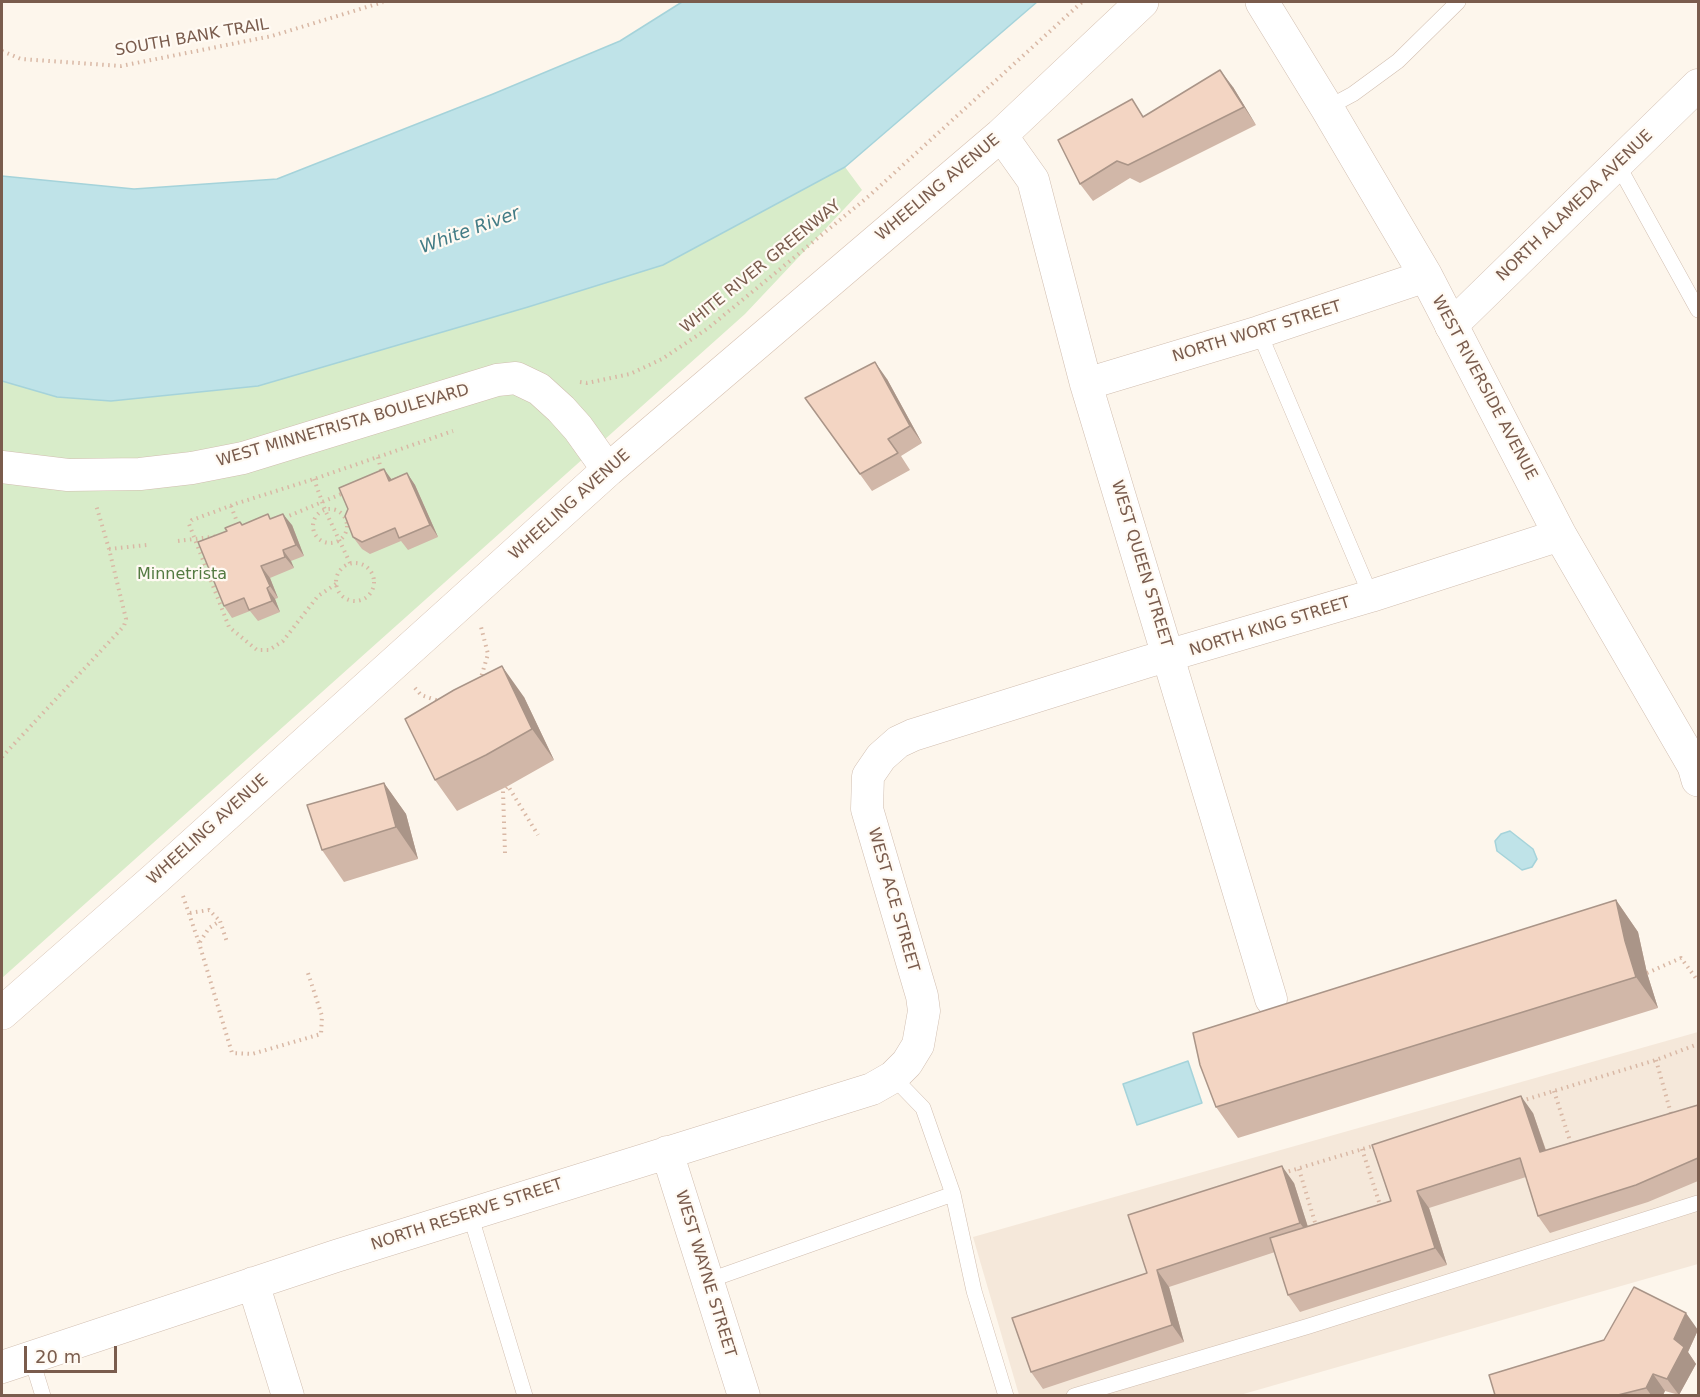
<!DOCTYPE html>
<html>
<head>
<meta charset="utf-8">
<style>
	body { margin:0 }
	#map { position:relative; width:1700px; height:1397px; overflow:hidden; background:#fdf6ec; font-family:"DejaVu Sans",sans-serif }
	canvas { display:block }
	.frame { position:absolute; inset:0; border:3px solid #7a5c4d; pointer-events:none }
	.scale { position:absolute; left:24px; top:1346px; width:93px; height:27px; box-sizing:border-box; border:3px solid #7a5c4d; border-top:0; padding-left:8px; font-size:18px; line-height:21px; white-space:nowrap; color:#7a5c4d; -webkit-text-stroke:4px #fffaf3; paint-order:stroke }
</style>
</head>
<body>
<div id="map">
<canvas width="1700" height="1397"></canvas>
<div class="frame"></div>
<div class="scale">20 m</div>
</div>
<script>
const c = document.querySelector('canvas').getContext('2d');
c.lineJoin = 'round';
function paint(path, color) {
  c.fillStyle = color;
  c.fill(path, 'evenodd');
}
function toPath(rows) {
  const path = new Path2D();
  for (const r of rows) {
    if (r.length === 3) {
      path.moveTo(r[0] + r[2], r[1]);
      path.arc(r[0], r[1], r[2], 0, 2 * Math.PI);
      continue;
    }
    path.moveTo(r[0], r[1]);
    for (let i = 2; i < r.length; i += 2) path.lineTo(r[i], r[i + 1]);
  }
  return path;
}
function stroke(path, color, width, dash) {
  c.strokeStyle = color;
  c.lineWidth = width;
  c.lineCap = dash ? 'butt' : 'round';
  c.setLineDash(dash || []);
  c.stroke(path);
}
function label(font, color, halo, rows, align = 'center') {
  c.font = font + ' "DejaVu Sans",sans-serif';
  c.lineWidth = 4.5;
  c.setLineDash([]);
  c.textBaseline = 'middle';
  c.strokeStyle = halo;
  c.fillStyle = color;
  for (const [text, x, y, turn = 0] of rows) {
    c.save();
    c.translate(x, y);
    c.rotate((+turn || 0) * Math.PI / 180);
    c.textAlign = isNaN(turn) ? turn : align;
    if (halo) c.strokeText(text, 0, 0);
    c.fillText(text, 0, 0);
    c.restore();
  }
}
paint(toPath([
	[1698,1032,1698,1264,1240,1395,1019,1395,973,1237]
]), '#f5e8da');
paint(toPath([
	[845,167,862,190,745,314,2,978,2,381,57,397,258,386,528,307,663,265]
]), '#d8ecc9');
const water = toPath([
	[682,2,1037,2,845,167,663,265,528,307,258,386,111,401,57,397,2,381,2,176,134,189,277,179,493,94,620,41,682,2],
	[1510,831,1533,849,1537,859,1532,867,1522,870,1497,851,1495,841,1501,834,1510,831],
	[1188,1061,1202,1103,1137,1125,1123,1084,1188,1061]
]);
paint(water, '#bfe3e8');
stroke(water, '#a5d3da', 1.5);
const service = toPath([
	[1327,108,1353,94,1398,61,1458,2],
	[1618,165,1698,310],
	[1259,332,1371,596],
	[893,1077,923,1108,953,1194,974,1291,1006,1396],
	[470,1214,525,1396],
	[707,1281,953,1194],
	[31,1357,43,1396],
	[1074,1396,1309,1326,1698,1203]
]);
const minor = toPath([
	[1001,135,1033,180,1086,384,1271,999],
	[1451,326,1698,85],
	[1086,384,1259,332,1426,276],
	[2,467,68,475,140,474,192,468,243,458,497,380,516,378,539,389,561,409,578,428,608,470],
	[667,1152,744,1396],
	[253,1283,288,1396],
	[2,1367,336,1256,872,1089,893,1077,907,1063,918,1045,924,1011,922,996,867,809,868,776,881,757,898,742,913,735,1146,662,1371,596,1560,535]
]);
const tertiary = toPath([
	[1262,2,1327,108,1426,276,1560,535,1694,766,1698,780]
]);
const secondary = toPath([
	[2,1013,156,878,608,470,1001,135,1142,2]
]);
stroke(service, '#d1beb0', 16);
stroke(minor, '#d1beb0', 33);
stroke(tertiary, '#d1beb0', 34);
stroke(secondary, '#d6c0b0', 34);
stroke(toPath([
	[2,51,21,59,121,66,272,36,383,2],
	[580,382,587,383,630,374,662,359,707,329,869,196,1082,2],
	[378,457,382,474],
	[314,479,325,510,350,563],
	[231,506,239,527],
	[330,526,17],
	[284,518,346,492],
	[178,541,219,536],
	[109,549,147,545],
	[355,582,19],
	[336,584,318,596,283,641,269,650,257,650,229,627,189,524,192,520,238,503,314,479,453,431],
	[480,681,488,654,481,627],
	[415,688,421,695,439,701],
	[2,757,124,626,126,619,109,549,96,505],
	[505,853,503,791,508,786,538,835],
	[183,896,199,943,232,1053,252,1054,321,1034,322,1016,307,970],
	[190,913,209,910,220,921],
	[200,942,209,928,220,921,227,942],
	[1647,973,1681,958,1698,981],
	[1656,1060,1672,1117],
	[1554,1091,1572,1147],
	[1521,1101,1656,1060,1698,1044],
	[1362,1149,1381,1208],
	[1299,1169,1317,1229],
	[1283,1173,1376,1145]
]), '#d9b8a5', 4, [1.5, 4.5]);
stroke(service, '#fff', 15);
stroke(minor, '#fff', 32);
stroke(tertiary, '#fff', 33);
stroke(secondary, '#fff', 33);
paint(toPath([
	[1233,87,1256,125,1140,183,1130,178,1093,201,1080,184,1144,117],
	[887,379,922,443,901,456,910,470,872,491,805,398],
	[407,473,415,485,438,537,408,550,401,541,370,554,362,549,353,537,391,479],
	[268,514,271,519,292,525,304,556,291,561,294,568,270,578,278,598,275,599,280,612,258,621,250,611,232,618,224,606,227,531,240,522,242,525],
	[524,697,554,760,508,786,457,811,435,780],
	[384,783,406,814,418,859,344,882,322,850],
	[1616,900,1638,932,1647,973,1658,1008,1238,1138,1216,1107],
	[1698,1105,1698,1181,1648,1202,1550,1233,1538,1216,1526,1177,1429,1208,1447,1265,1300,1312,1288,1295,1275,1252,1169,1287,1184,1342,1043,1389,1031,1372,1147,1273,1294,1183,1308,1227,1391,1201,1533,1113,1546,1150],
	[1698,1330,1688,1352,1696,1364,1679,1395,1665,1391,1663,1395,1495,1395]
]), '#d1b7a8');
paint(toPath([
	[1220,70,1233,87,1256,125,1244,107],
	[875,362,887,379,922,443,910,426],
	[384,469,392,480,389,481],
	[407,473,415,485,438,537,430,525],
	[283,514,292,525,304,556,296,545],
	[283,550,291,561,294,568,285,557],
	[261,566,270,578,278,598,270,586],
	[267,588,275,599,280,612,272,601],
	[502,666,524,697,554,760,532,729],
	[384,783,406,814,418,859,396,827],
	[1616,900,1638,932,1647,973,1658,1008,1636,977,1625,941],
	[1521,1096,1533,1113,1552,1169,1540,1152],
	[1282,1166,1294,1183,1312,1240,1300,1223],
	[1417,1191,1429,1208,1447,1265,1435,1248],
	[1157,1270,1169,1287,1184,1342,1172,1325],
	[1686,1313,1698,1330,1688,1352,1696,1364,1679,1395,1667,1379,1674,1339],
	[1653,1374,1665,1391,1663,1395,1651,1395,1646,1388]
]), '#aa9588');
const building = toPath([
	[1220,70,1244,107,1128,165,1117,161,1080,184,1058,140,1132,99,1143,117,1220,70],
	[875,362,910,426,888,439,898,453,860,474,805,398,875,362],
	[384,469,389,481,407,473,430,525,399,538,395,528,362,542,353,537,345,516,348,509,339,488,384,469],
	[268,514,270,519,283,514,296,545,283,550,285,557,261,566,270,586,267,588,272,601,249,610,244,598,224,606,198,542,227,531,225,528,240,522,242,525,268,514],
	[502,666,532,729,486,755,435,780,405,719,454,690,502,666],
	[384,783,396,827,322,850,307,805,384,783],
	[1616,900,1625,941,1636,977,1216,1107,1200,1065,1193,1033,1616,900],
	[1521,1096,1540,1152,1698,1105,1698,1158,1636,1185,1538,1216,1520,1158,1417,1191,1435,1248,1288,1295,1270,1238,1391,1201,1372,1145,1521,1096],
	[1282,1166,1300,1223,1157,1270,1172,1325,1031,1372,1012,1318,1147,1273,1128,1215,1282,1166],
	[1634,1287,1686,1313,1674,1339,1684,1347,1667,1379,1653,1374,1646,1388,1618,1395,1495,1395,1489,1375,1604,1340,1634,1287]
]);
paint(building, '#f3d5c3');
stroke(building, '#aa9588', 1.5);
label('16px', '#7a5c4d', '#fffaf3', [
	["SOUTH BANK TRAIL",192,38,-10],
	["WHEELING AVENUE",938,188,-40],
	["NORTH ALAMEDA AVENUE",1575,206,-44],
	["WHITE RIVER GREENWAY",761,267,-39],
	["NORTH WORT STREET",1257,332,-17],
	["WEST RIVERSIDE AVENUE",1484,388,62],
	["WEST MINNETRISTA BOULEVARD",343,426,-16],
	["WHEELING AVENUE",570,505,-42],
	["WEST QUEEN STREET",1141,564,73],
	["NORTH KING STREET",1270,627,-17],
	["WHEELING AVENUE",208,830,-42],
	["WEST ACE STREET",893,900,74],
	["NORTH RESERVE STREET",467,1215,-18],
	["WEST WAYNE STREET",705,1274,73]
]);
label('16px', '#537a41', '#fffaf3', [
	["Minnetrista",182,575]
]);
label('italic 18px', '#437c86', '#fffaf3', [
	["White River",470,231,-20]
]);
</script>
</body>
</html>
